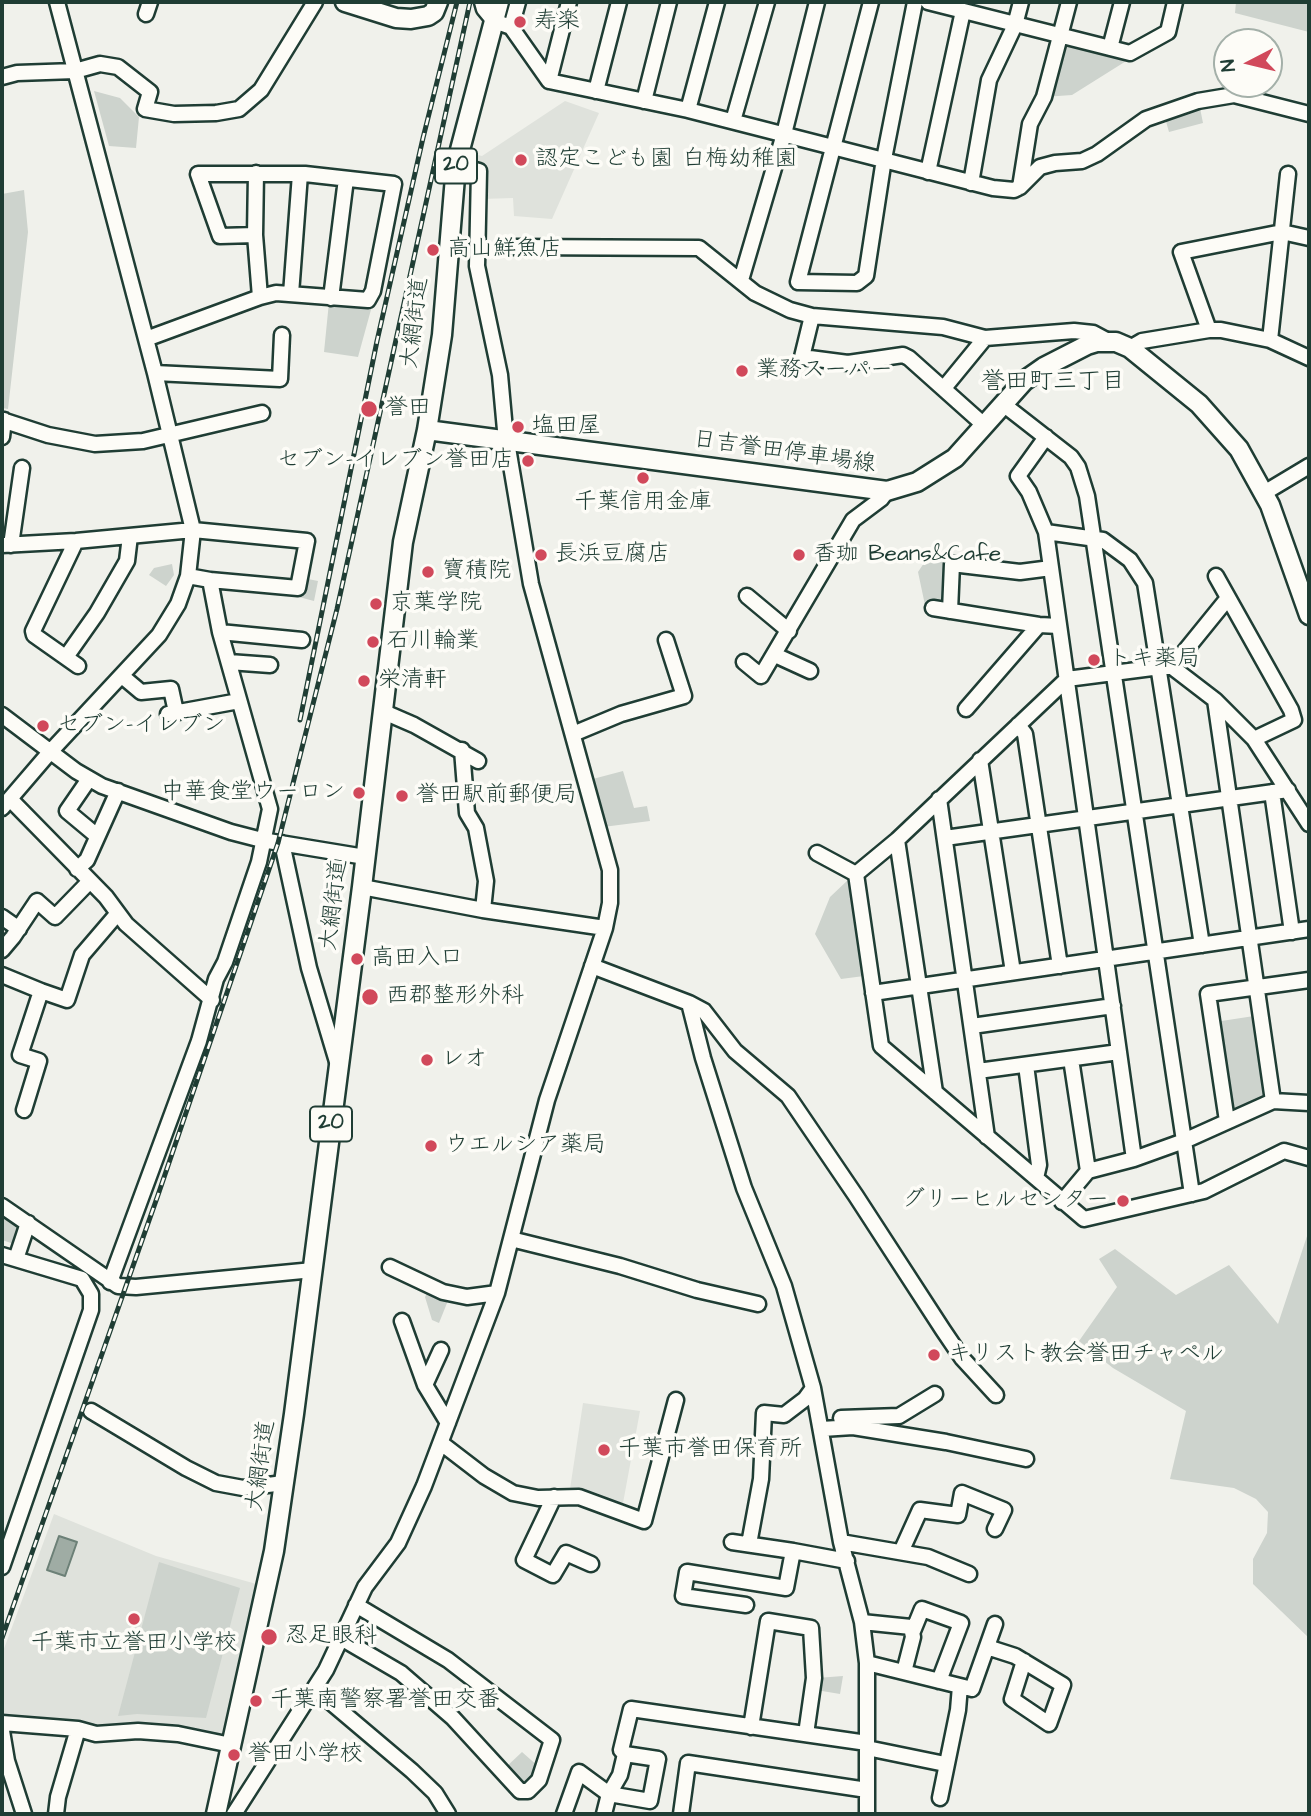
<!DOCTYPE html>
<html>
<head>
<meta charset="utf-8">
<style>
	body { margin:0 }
	#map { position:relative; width:1311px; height:1816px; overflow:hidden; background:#f0f1eb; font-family:"Architects Daughter",sans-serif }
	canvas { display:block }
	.frame { position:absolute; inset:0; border:4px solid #1f3d34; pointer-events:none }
	.north { position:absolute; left:1213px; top:28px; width:70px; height:70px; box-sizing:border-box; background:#fdfcf7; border:2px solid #a4b0a9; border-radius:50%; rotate:263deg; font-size:19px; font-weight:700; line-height:28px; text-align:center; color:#1f3d34 }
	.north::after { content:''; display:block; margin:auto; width:24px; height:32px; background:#d1495b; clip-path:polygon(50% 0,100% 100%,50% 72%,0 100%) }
</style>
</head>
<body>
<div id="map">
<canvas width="1311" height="1816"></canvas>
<div class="frame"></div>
<div class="north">N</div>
</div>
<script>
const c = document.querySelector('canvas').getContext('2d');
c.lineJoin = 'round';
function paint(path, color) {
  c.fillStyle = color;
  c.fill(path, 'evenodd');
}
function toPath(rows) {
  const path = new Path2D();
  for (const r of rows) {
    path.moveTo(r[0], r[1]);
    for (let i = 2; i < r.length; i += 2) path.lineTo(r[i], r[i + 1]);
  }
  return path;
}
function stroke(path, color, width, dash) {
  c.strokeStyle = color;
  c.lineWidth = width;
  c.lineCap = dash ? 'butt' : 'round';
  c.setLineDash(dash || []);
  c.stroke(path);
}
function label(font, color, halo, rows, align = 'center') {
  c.font = font + ' "Architects Daughter","Klee One",sans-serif';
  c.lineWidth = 7;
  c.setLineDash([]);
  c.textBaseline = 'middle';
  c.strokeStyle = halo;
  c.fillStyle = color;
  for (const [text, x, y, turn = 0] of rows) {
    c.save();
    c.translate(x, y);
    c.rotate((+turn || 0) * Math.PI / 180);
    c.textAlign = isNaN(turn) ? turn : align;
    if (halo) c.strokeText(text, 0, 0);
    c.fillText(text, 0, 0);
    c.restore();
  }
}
paint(toPath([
	[565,101,599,113,552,219,514,216,513,198,482,199,482,170,462,165,465,152,482,156],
	[583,1403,640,1411,623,1503,570,1489],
	[54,1514,156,1556,260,1585,229,1728,224,1734,218,1735,187,1729,112,1729,2,1717,2,1654]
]), '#dfe2dc');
paint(toPath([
	[1236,2,1309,2,1309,32,1235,13],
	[1063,41,1131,58,1072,95,1044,97],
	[94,91,120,98,139,117,136,148,109,146],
	[1200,108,1203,123,1169,132,1165,118],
	[24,190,28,232,8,409,2,408,2,194],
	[329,302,372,306,358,357,324,352],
	[938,557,948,563,946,606,942,608,925,605,918,572,926,560],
	[172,564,174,575,166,586,149,575,154,568],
	[303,578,318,581,314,601,299,597],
	[623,771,634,808,647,806,650,821,603,827,589,780],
	[849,879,864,976,841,979,815,934,830,897],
	[1254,1016,1267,1098,1230,1114,1215,1022],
	[2,1209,21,1222,17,1245,2,1240],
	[1309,1230,1309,1638,1253,1584,1253,1559,1267,1533,1268,1512,1256,1499,1234,1488,1170,1479,1186,1411,1113,1368,1079,1341,1117,1287,1099,1259,1115,1249,1176,1295,1229,1265,1278,1324],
	[429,1289,449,1298,439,1323,432,1320,425,1297],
	[159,1562,240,1588,206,1718,137,1714,118,1716],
	[843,1676,840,1694,816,1690,817,1678],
	[522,1752,539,1767,535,1779,526,1787,505,1768]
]), '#cdd3cd');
const water = toPath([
	[59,1536,77,1542,65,1576,47,1570,59,1536]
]);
paint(water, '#9faca4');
stroke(water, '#6c8077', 2);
const minor = toPath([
	[482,2,484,9,494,21,511,27,549,81,688,110,993,188,1014,190,1020,187,1040,167,1055,163,1082,161,1097,154,1146,119,1198,101,1234,95,1309,114],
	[871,2,798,282,857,283,866,276,884,159,915,2],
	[928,2,1130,53,1168,32,1175,2],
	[146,14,150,2],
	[511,27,518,2],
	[1110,48,1122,2],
	[2,77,17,73,75,71,100,64,118,67,150,92,145,109,174,114,216,113,239,109,261,90,315,2],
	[549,81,569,2],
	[596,91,619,2],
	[644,101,669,2],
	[688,110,717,2],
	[733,121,767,2],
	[928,172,963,11],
	[256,173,255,235,260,297],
	[971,183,989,80,1015,25,1021,2],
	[1020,187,1030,124,1044,97,1069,2],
	[513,247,699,248,755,293,790,310,812,316,802,357,848,363,903,355,909,358,984,425],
	[741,280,784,134,817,2],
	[291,294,300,174],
	[331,298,346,179],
	[812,316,943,327,985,338,1074,331,1093,333,1108,341],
	[1209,330,1181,252,1282,232,1309,238],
	[146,339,260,297,276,293,368,300,373,291,394,184,305,174,198,174,220,236,255,235],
	[1270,340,1288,174],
	[1130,348,1142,341,1209,330,1221,330,1270,340,1309,358],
	[155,373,280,379,282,335],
	[944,388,985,338],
	[1003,404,1071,457,1078,467,1087,496,1192,1194],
	[2,420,48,435,95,444,143,441,262,413],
	[2,437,4,420],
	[1046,437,1018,476,1029,492,1046,532,1134,1159],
	[1264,493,1309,466],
	[1046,532,1103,540,1130,560,1145,583,1202,945],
	[76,541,33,631,34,635,78,666],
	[2,545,76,541,193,530,307,541,298,588,210,580],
	[11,545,22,468],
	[1216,576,1291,710,1294,720,1254,739],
	[747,596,789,631],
	[933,608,1039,625,1059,626],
	[950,611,952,564,1020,572,1051,568],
	[220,632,302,640],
	[775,655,810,671],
	[66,657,97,613,127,561,130,536],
	[229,662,270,665],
	[744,662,761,676,853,520,881,499,887,491],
	[1172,667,1228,598],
	[122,676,141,692,171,689,176,712],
	[1215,700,1273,1101],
	[966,709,1039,625],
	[384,712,414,725,478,761],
	[168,714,239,701],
	[2,715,76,771,102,786,231,832,262,840,365,857],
	[1018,725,1025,734,1060,966],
	[573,734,621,714,684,696,666,640],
	[462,750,467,813,476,828,486,881,483,910],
	[980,760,1013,972],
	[89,779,67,811,97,836],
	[1272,792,1292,932],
	[10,799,106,897,126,924,212,1000],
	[939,799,987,1137],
	[2,808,50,752,159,635,178,604,188,576,193,530,155,373,57,2],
	[945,838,1288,790],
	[897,840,935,1092],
	[282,843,309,968,338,1065],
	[817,853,856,874],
	[77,869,87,860,118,791],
	[856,874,881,1046,1084,1219,1204,1191,1284,1151,1309,1158],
	[856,874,897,840,1067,679,1160,667,1172,667,1215,700,1254,739,1309,824],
	[362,887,483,910,605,928],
	[2,917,19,929],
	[2,950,13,937,37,901,55,917,90,881],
	[592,966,689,1003,703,1058,744,1188,784,1286,813,1388,841,1542,862,1622,867,1663,867,1814],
	[2,975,41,991,20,1055,39,1061,24,1110],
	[41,991,67,1000,82,955,118,913],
	[873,993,1309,929],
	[689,1003,704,1011,735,1051,788,1096,856,1196,943,1330,962,1358,996,1395],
	[972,1026,1113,1006],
	[1071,1059,1088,1171],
	[1026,1065,1039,1165,1036,1178],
	[978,1071,1119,1052],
	[1227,1121,1208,994,1309,980],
	[1062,1202,1088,1171,1134,1159,1184,1141,1273,1101,1309,1103],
	[2,1206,118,1286,136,1287,313,1270],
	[511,1239,620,1266,697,1290,758,1304],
	[2,1255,82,1279,91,1294,91,1310,2,1567],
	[16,1259,28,1223],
	[390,1267,443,1292,467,1297,497,1293],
	[110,1282,199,1041,216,979,225,962,259,862,270,809,220,632,210,580,188,576],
	[402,1321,425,1385,448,1423],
	[425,1385,441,1350],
	[91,1411,186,1468,216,1483,243,1488,284,1483],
	[841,1418,899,1416,935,1394],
	[822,1429,853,1427,946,1442,1026,1459],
	[441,1443,484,1476,513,1493,538,1498,579,1497,644,1521,676,1400],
	[554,1497,524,1560,553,1575,566,1553,591,1564],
	[732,1542,793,1551],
	[841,1542,928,1557,969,1574],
	[749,1544,761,1479,764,1413,784,1415,805,1399,813,1388],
	[901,1552,920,1510,958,1515,962,1493,1004,1510,995,1529],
	[746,1605,683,1596,687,1572,786,1588,793,1551,847,1561],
	[862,1622,911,1627,913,1637,904,1672],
	[913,1631,922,1609,961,1623,939,1681],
	[341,1638,401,1673,453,1718,520,1791,528,1791,539,1780,552,1740,448,1660,356,1605],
	[987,1647,1015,1656,1063,1685,1049,1724,1012,1699,1024,1661],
	[867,1663,972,1689,995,1624],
	[315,1689,412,1771,435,1793,448,1814],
	[2,1723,78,1729,96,1734,138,1731,178,1734,231,1745],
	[751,1727,768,1621,811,1628,814,1678,806,1734],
	[2,1731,7,1761,24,1814],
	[867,1748,945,1764],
	[940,1798,958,1710,960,1686],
	[56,1814,58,1797,78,1729],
	[234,1814,326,1670,365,1587,398,1543,424,1486,497,1293,547,1100,605,928,610,903,610,870,531,584,505,430,500,375,477,266,479,171,456,165],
	[564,1814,579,1772,609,1794,650,1801,658,1759,625,1754,621,1750,631,1709,867,1743],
	[604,1814,609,1794,620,1775,625,1754],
	[681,1814,688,1763,867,1790]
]);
const major = toPath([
	[345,2,396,18,411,19,428,16,434,12,438,2],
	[427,430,887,491,917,482,955,458,1024,381,1044,367,1087,345,1097,342,1116,342,1130,348,1199,404,1239,449,1270,505,1309,615],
	[216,1814,274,1551,294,1414,362,887,403,542,427,430,442,335,456,165,499,2]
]);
stroke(minor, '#1f3d34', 19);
stroke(major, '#1f3d34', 23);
stroke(minor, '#fdfcf7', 14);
stroke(major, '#fdfcf7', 18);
const rail = toPath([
	[300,720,377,341,423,138,457,2],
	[2,1638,158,1195,278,843,337,609,470,2]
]);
stroke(rail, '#1f3d34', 5);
stroke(rail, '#fdfcf7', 2.5, [8]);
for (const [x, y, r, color] of [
	[520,22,7,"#d1495b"],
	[521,160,7,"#d1495b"],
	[433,250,7,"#d1495b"],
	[742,371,7,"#d1495b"],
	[369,409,9,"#d1495b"],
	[518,427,7,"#d1495b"],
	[528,461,7,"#d1495b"],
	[643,478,7,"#d1495b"],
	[541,555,7,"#d1495b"],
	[799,555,7,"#d1495b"],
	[428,572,7,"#d1495b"],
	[376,604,7,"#d1495b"],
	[373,642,7,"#d1495b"],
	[1094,660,7,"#d1495b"],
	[364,681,7,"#d1495b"],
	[43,726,7,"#d1495b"],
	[359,793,7,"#d1495b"],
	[402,796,7,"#d1495b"],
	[357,959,7,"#d1495b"],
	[370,997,9,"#d1495b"],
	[427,1060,7,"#d1495b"],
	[431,1146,7,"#d1495b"],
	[1123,1201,7,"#d1495b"],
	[934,1355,7,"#d1495b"],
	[604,1450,7,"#d1495b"],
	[134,1619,7,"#d1495b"],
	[269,1637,9,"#d1495b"],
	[256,1701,7,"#d1495b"],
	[234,1755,7,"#d1495b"]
]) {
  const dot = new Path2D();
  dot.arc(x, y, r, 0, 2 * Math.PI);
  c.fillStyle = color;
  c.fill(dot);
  stroke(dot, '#fdfcf7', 2.5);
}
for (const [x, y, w] of [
	[456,166,42],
	[331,1124,42]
]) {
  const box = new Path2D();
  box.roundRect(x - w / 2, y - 17.5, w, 35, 5);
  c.fillStyle = '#fdfcf7';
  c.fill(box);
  stroke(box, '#1f3d34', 2);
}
label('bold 21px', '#1f3d34', null, [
	["20",456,166],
	["20",331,1124]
]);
label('23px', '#1f3d34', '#fdfcf7', [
	["寿楽",534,22],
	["認定こども園 白梅幼稚園",535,160],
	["高山鮮魚店",447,250],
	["業務スーパー",756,371],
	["誉田",385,409],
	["塩田屋",532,427],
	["セブン-イレブン誉田店",514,461,"right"],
	["千葉信用金庫",643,503,"center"],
	["長浜豆腐店",555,555],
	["香珈 Beans&Cafe",813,555],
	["寶積院",442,572],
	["京葉学院",390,604],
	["石川輪業",387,642],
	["トキ薬局",1108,660],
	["栄清軒",378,681],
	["セブン-イレブン",57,726],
	["中華食堂ウーロン",345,793,"right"],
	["誉田駅前郵便局",416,796],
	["高田入口",371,959],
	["西郡整形外科",386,997],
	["レオ",441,1060],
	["ウエルシア薬局",445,1146],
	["グリーヒルセンター",1109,1201,"right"],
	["キリスト教会誉田チャペル",948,1355],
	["千葉市誉田保育所",618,1450],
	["忍足眼科",285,1637],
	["千葉市立誉田小学校",134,1644,"center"],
	["千葉南警察署誉田交番",270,1701],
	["誉田小学校",248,1755]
], 'left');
label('23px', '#1f3d34', '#fdfcf7', [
	["大網街道",416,323,-83],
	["日吉誉田停車場線",784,453,8],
	["大網街道",335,905,-83],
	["大網街道",262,1466,-82]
]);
label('24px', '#1f3d34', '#fdfcf7', [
	["誉田町三丁目",1053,383]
]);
</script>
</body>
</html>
